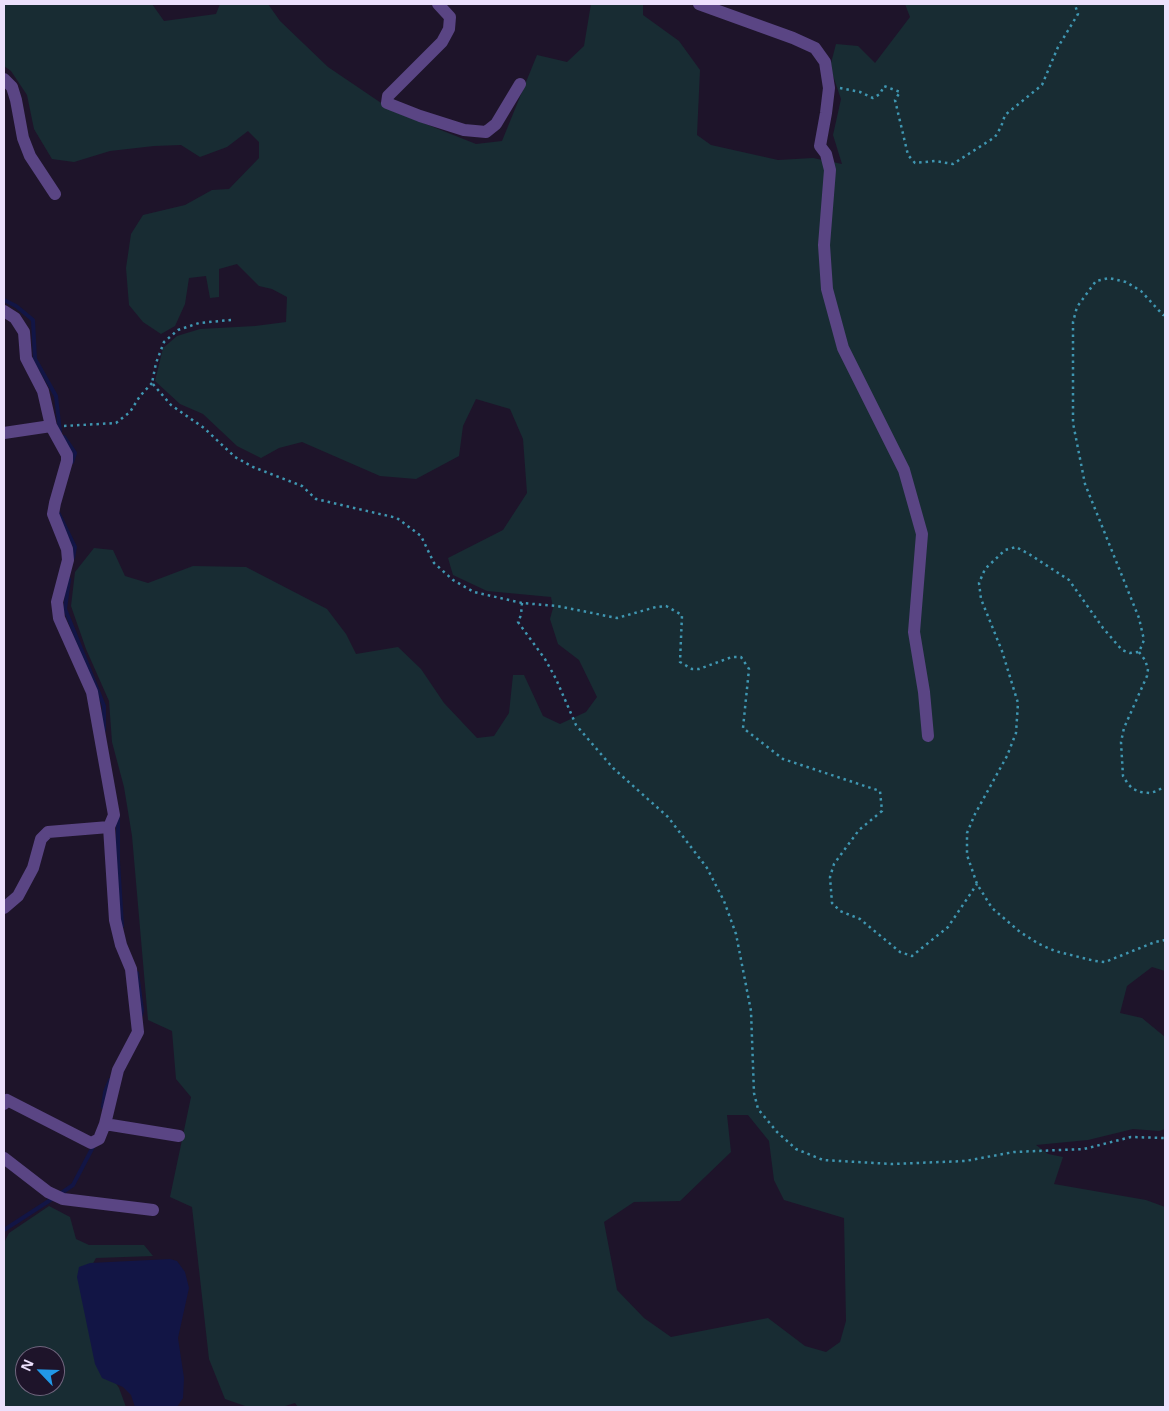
<!DOCTYPE html>
<html>
<head>
<meta charset="utf-8">
<style>
	body { margin:0 }
	#map { position:relative; width:1169px; height:1411px; overflow:hidden; background:#1e142a; font-family:"Open Sans",sans-serif }
	canvas { display:block }
	.frame { position:absolute; inset:0; border:5px solid #ece0fc; pointer-events:none }
	.north { position:absolute; left:15px; top:1346px; width:50px; height:50px; box-sizing:border-box; background:#1e142a; border:1px solid #70667e; border-radius:50%; rotate:294deg; font-size:14px; font-weight:700; line-height:20px; text-align:center; color:#ece0fc }
	.north::after { content:''; display:block; margin:auto; width:18px; height:22px; background:#2198e7; clip-path:polygon(50% 0,100% 100%,50% 72%,0 100%) }
</style>
</head>
<body>
<div id="map">
<canvas width="1169" height="1411"></canvas>
<div class="frame"></div>
<div class="north">N</div>
</div>
<script>
const c = document.querySelector('canvas').getContext('2d');
c.lineJoin = 'round';
function paint(path, color) {
  c.fillStyle = color;
  c.fill(path, 'evenodd');
}
function toPath(rows) {
  const path = new Path2D();
  for (const r of rows) {
    path.moveTo(r[0], r[1]);
    for (let i = 2; i < r.length; i += 2) path.lineTo(r[i], r[i + 1]);
  }
  return path;
}
function stroke(path, color, width, dash) {
  c.strokeStyle = color;
  c.lineWidth = width;
  c.lineCap = dash ? 'butt' : 'round';
  c.setLineDash(dash || []);
  c.stroke(path);
}
paint(toPath([
	[4,4,152,4,164,21,216,14,220,4,268,4,280,21,328,67,393,111,476,144,502,141,537,55,567,62,584,46,591,4,643,4,643,15,679,41,700,70,697,135,711,145,778,160,813,158,842,164,833,135,841,99,830,67,836,44,858,46,875,63,910,17,905,4,888,4,1165,4,1165,971,1152,967,1127,986,1120,1013,1142,1018,1165,1037,1165,1129,1159,1131,1133,1129,1088,1140,1036,1145,1048,1154,1063,1157,1054,1184,1146,1200,1165,1207,1165,1407,298,1407,295,1403,282,1407,248,1407,225,1399,209,1359,192,1207,170,1197,191,1097,176,1079,172,1031,148,1020,132,836,124,787,112,742,109,701,86,649,71,606,75,572,94,548,113,550,125,576,148,583,193,566,246,567,327,609,346,634,356,654,398,647,421,669,444,703,477,738,494,736,509,713,513,675,524,675,543,716,560,724,586,712,597,697,579,660,558,644,550,619,553,608,551,597,487,591,453,575,448,558,503,530,527,493,523,439,510,409,476,399,463,426,459,456,416,479,380,476,302,442,279,448,261,458,237,446,203,414,180,404,155,381,163,348,177,336,200,329,255,326,286,322,287,297,272,289,259,286,237,264,219,269,219,297,210,298,206,276,189,278,185,304,175,326,161,334,143,322,129,305,126,268,131,234,143,215,185,205,212,190,229,189,259,158,259,142,248,131,227,147,200,157,181,145,154,146,110,151,74,162,52,159,34,129,27,95,11,71,4,66],
	[727,1115,748,1115,769,1141,774,1180,784,1200,844,1218,846,1321,840,1342,826,1352,805,1346,768,1318,671,1337,644,1318,617,1290,604,1222,634,1202,680,1201,731,1152],
	[49,1206,70,1217,76,1239,89,1245,144,1245,153,1256,96,1258,85,1278,101,1361,119,1388,126,1407,4,1407,4,1243,9,1233],
	[25,1356,55,1356,55,1386,25,1386]
]), '#182c33');
paint(toPath([
	[170,1259,177,1261,185,1272,189,1288,178,1338,184,1378,183,1398,177,1407,135,1407,131,1395,123,1387,102,1378,95,1364,77,1277,79,1267,90,1263]
]), '#121545');
stroke(toPath([
	[4,300,16,306,33,320,35,359,56,396,60,432],
	[64,437,75,453,72,462],
	[59,514,75,547,73,558],
	[69,579,65,609,104,706,104,730],
	[118,818,118,861,122,926],
	[137,973,142,1010,141,1015],
	[103,1107,105,1092,110,1080],
	[60,1194,73,1185,94,1145],
	[4,1230,55,1197]
]), '#121545', 4);
stroke(toPath([
	[840,88,860,92,873,98,880,94,884,86,900,92,895,100,908,155,915,163,935,161,953,164,995,137,1001,127,1005,115,1042,85,1058,47,1078,14,1075,5,1076,4],
	[1165,315,1163,315,1141,291,1126,282,1109,278,1096,281,1077,307,1073,322,1073,423,1085,484,1139,618,1144,640,1139,652,1130,653,1122,650,1103,628,1069,580,1029,554,1016,547,1005,550,985,569,979,583,981,599,1002,651,1018,703,1016,733,1007,756,975,814,967,833,967,855,977,884,992,908,1020,932,1039,944,1055,951,1095,961,1105,962,1155,942,1165,940],
	[231,320,199,323,178,330,164,342,156,363,152,383,171,405,204,428,235,457,253,467,302,486,316,499,397,518,421,536,434,563,453,580,474,592,522,603,557,606,617,618,656,607,666,606,682,615,680,662,692,669,699,669,732,657,741,657,749,669,743,728,783,759,880,791,882,811,859,830,834,864,830,877,832,903,840,911,860,919,900,952,912,956,948,927,977,884],
	[64,426,116,423,130,412,140,396,152,383],
	[522,603,521,615,518,622,545,659,556,679,576,725,613,768,668,817,707,868,724,901,736,934,751,1011,754,1093,758,1109,777,1132,796,1149,823,1160,892,1164,965,1161,1014,1152,1084,1149,1131,1137,1165,1138],
	[1139,652,1145,660,1148,669,1147,676,1124,728,1121,742,1123,776,1128,784,1133,789,1141,792,1150,793,1157,791,1165,786]
]), '#3f96b1', 2.5, [2.5, 4]);
stroke(toPath([
	[438,4,450,17,449,29,442,42,388,96,387,103,420,116,464,130,486,132,496,124,520,84],
	[699,4,793,38,815,48,825,62,829,88,826,113,820,146,826,154,830,170,824,245,827,289,843,348,904,470,922,534,914,632,924,692,928,736],
	[4,79,12,87,16,100,23,138,30,156,55,194],
	[4,311,15,318,24,332,26,358,43,391,51,426],
	[4,433,51,426,67,455,67,461,55,503,53,514,67,549,68,560,57,602,59,618,92,692,114,815,109,827,48,832,41,839,33,868,18,896,4,908],
	[4,1104,7,1100,91,1143,99,1139,105,1124,118,1070,138,1032,131,969,121,945,115,920,109,827],
	[105,1124,179,1136],
	[4,1158,48,1192,63,1199,153,1210]
]), '#5a4584', 12);
</script>
</body>
</html>
